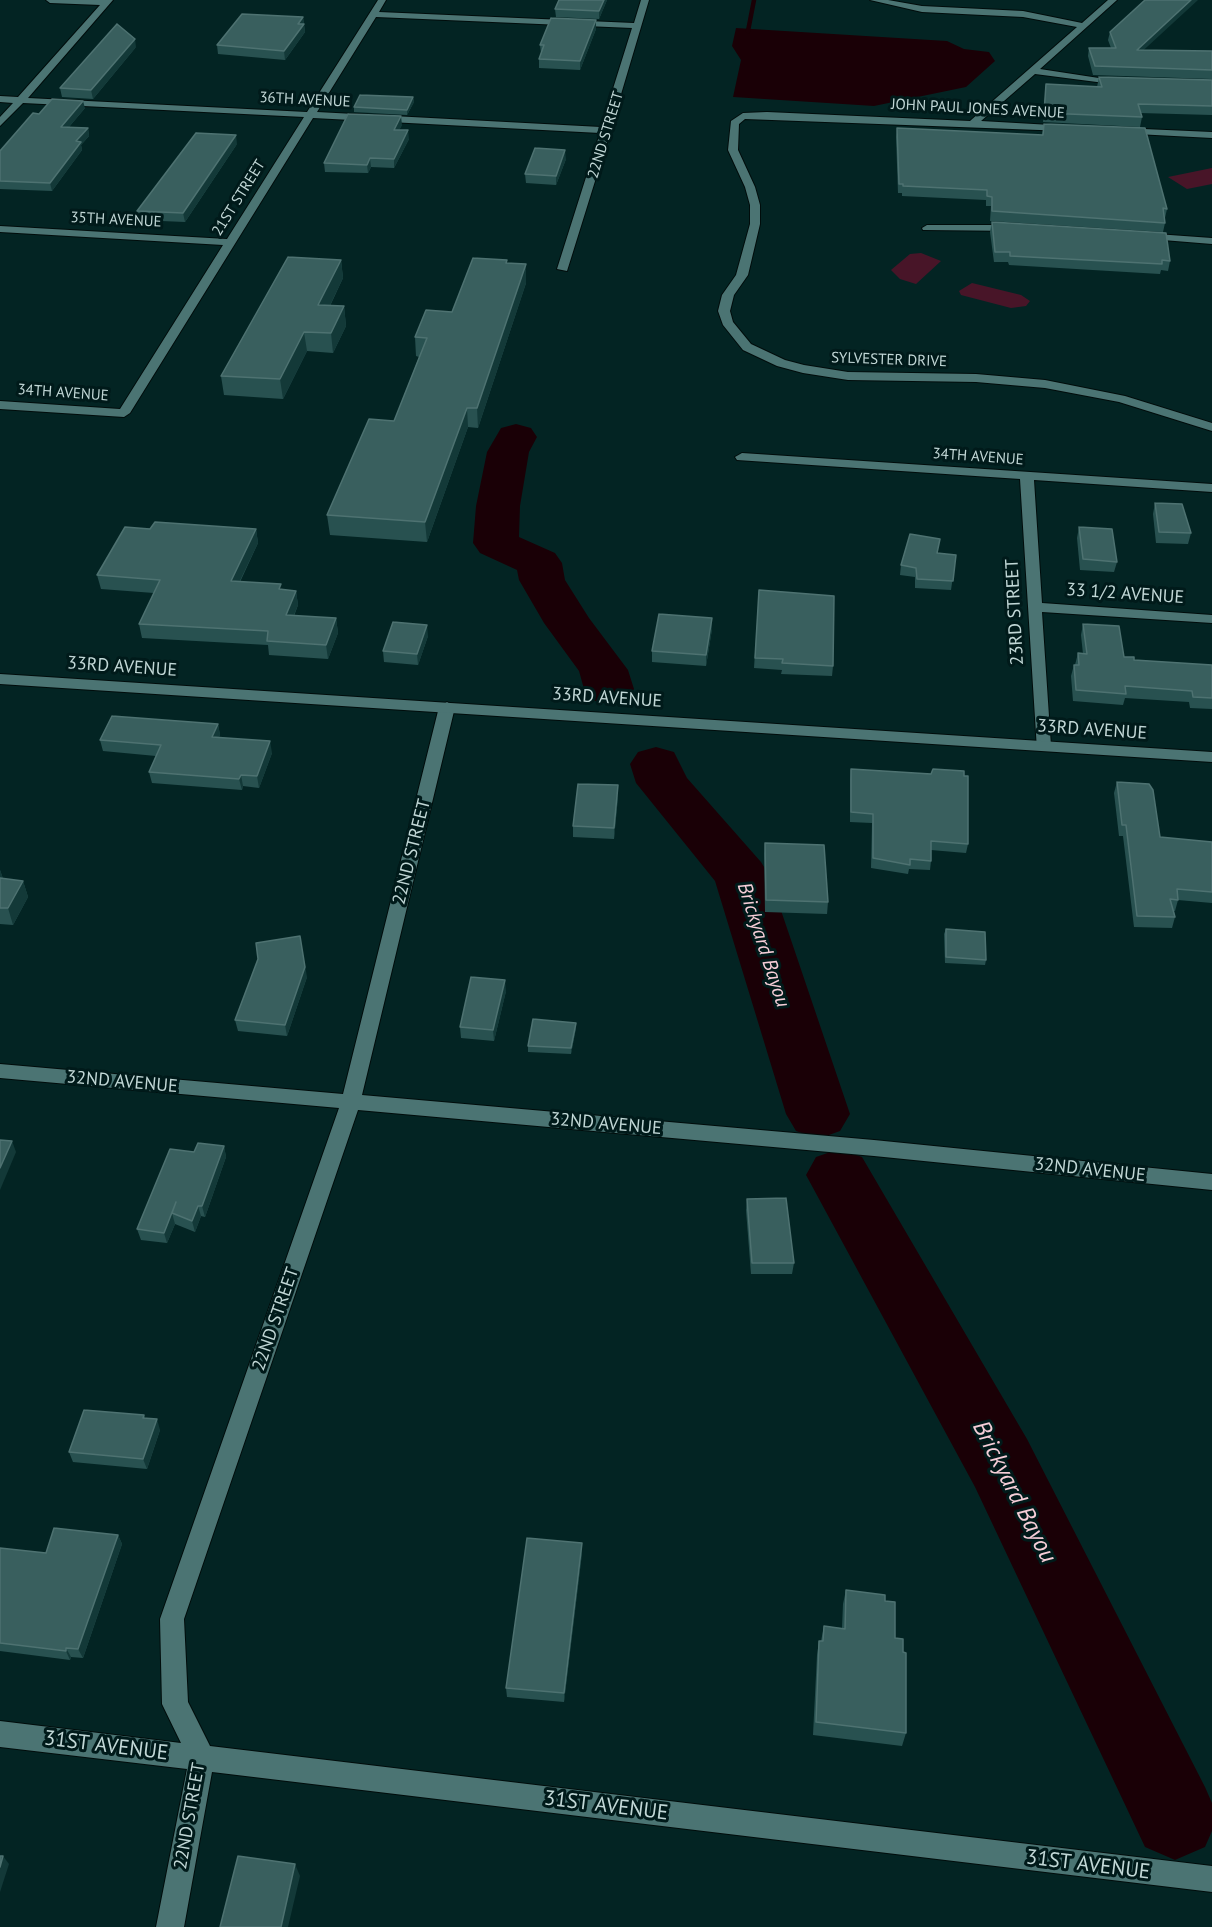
<!DOCTYPE html>
<html>
<head>
<meta charset="utf-8">
<style>
	body { margin:0 }
	canvas { display:block; background:#032423 }
</style>
</head>
<body>
<canvas width="1212" height="1927"></canvas>
<script>
const c = document.querySelector('canvas').getContext('2d');
c.lineJoin = 'round';
function paint(path, color) {
  c.fillStyle = color;
  c.fill(path, 'evenodd');
}
function toPath(rows) {
  const path = new Path2D();
  for (const r of rows) {
    path.moveTo(r[0], r[1]);
    for (let i = 2; i < r.length; i += 2) path.lineTo(r[i], r[i + 1]);
  }
  return path;
}
function stroke(path, color, width, dash) {
  c.strokeStyle = color;
  c.lineWidth = width;
  c.lineCap = dash ? 'butt' : 'round';
  c.setLineDash(dash || []);
  c.stroke(path);
}
function label(font, color, halo, rows, align = 'center') {
  c.font = font + ' "PT Sans",sans-serif';
  c.lineWidth = 6;
  c.setLineDash([]);
  c.textBaseline = 'middle';
  c.strokeStyle = halo;
  c.fillStyle = color;
  for (const [text, x, y, turn = 0] of rows) {
    c.save();
    c.translate(x, y);
    c.rotate((+turn || 0) * Math.PI / 180);
    c.textAlign = isNaN(turn) ? turn : align;
    if (halo) c.strokeText(text, 0, 0);
    c.fillText(text, 0, 0);
    c.restore();
  }
}
paint(toPath([
	[1212,168,1212,184,1187,189,1168,177],
	[921,253,941,261,916,284,900,279,891,270,910,254],
	[972,283,1021,295,1030,301,1026,306,1011,308,961,295,959,291]
]), '#481528');
paint(toPath([
	[736,28,947,41,964,49,989,52,995,61,966,87,874,106,733,97,741,60,732,46]
]), '#1a0006');
stroke(toPath([
	[748,31,754,0]
]), '#1a0006', 4.5);
paint(toPath([
	[516,424,531,428,537,437,529,452,520,506,519,537,555,553,562,563,565,580,589,618,628,670,634,689,627,700,609,704,591,700,584,689,579,671,544,623,519,580,517,570,480,553,473,543,476,506,487,452,501,428,516,424],
	[656,747,674,752,687,778,761,862,769,875,850,1114,840,1131,818,1139,796,1131,786,1114,715,881,636,783,630,764,638,752,656,747],
	[839,1149,862,1157,1027,1439,1205,1787,1212,1803,1212,1831,1205,1847,1175,1860,1145,1847,975,1487,806,1175,816,1157,839,1149]
]), '#1a0006');
const street = toPath([
	[46,0,113,0,28,98,307,112,378,0,386,0,379,12,634,23,641,0,649,0,611,128,613,130,610,133,567,271,557,269,600,133,313,118,130,413,124,417,0,409,0,401,120,409,223,245,0,232,0,226,227,239,304,117,23,103,0,126,0,117,13,103,0,102,0,96,18,97,100,5,50,3,46,0],
	[376,17,632,28,601,127,317,112,376,17],
	[870,0,888,0,922,6,1023,11,1082,23,1108,0,1117,0,1040,69,1125,82,1120,85,1035,74,981,121,1069,126,1071,128,1066,131,745,119,739,124,738,150,755,187,760,205,760,224,748,275,734,295,730,311,733,322,751,344,785,360,804,365,848,372,976,374,1045,380,1125,396,1212,423,1212,431,1119,402,1045,388,976,382,848,380,803,373,777,366,743,350,723,325,718,311,722,295,736,275,750,224,750,205,745,187,728,150,731,121,743,113,767,112,970,121,1077,27,1023,17,922,12,870,0],
	[1121,128,1212,132,1212,138,1117,133,1117,129,1121,128],
	[927,225,1016,225,1021,228,1016,231,923,230,922,228,927,225],
	[1142,233,1212,238,1212,244,1138,238,1137,236,1142,233],
	[742,453,1212,484,1212,492,1034,480,1042,603,1212,615,1212,623,1042,612,1051,746,1049,750,1037,750,1020,479,737,460,735,457,742,453],
	[447,702,455,707,362,1095,874,1140,1212,1174,1212,1190,874,1156,358,1110,184,1619,188,1702,210,1746,1212,1866,1212,1892,212,1772,184,1927,156,1927,187,1769,0,1747,0,1721,181,1743,162,1704,160,1619,339,1108,0,1078,0,1064,343,1094,439,707,447,702]
]);
const secondary = toPath([
	[0,674,1212,752,1212,762,0,684,0,674]
]);
stroke(street, '#000c0b', 2);
stroke(secondary, '#000c0b', 2);
paint(street, '#4b7473');
paint(secondary, '#4b7473');
paint(toPath([
	[607,0,599,19,556,17,555,9],
	[303,17,305,32,285,60,218,54,217,45],
	[596,20,596,29,580,70,539,68,539,59,541,53,540,45],
	[1110,32,1144,50,1212,51,1212,79,1093,75,1088,56,1089,48,1111,48,1108,40],
	[136,47,93,99,62,97,60,88],
	[1099,77,1212,80,1212,115,1140,113,1142,117,1140,127,1043,122,1046,84,1097,87],
	[413,97,414,102,407,115,354,112,354,107],
	[85,108,69,127,88,128,89,136,81,145,82,150,52,191,0,189,0,151,39,114],
	[1044,124,1167,209,1165,218,1164,218,1165,223,1163,232,990,221,991,206,986,206,986,200,902,196,902,193,898,193,896,137,897,128,1042,135],
	[402,125,399,130,409,139,394,168,371,167,368,173,325,172,324,163],
	[237,144,185,222,138,220,137,211],
	[566,159,556,185,526,183,525,174],
	[992,222,1170,261,1168,271,1161,270,1160,274,1009,265,1008,262,994,262,990,232],
	[341,260,343,278,330,306,344,306,346,326,333,353,307,351,283,399,224,395,221,376],
	[507,263,526,264,526,283,478,428,468,427,427,542,330,535,327,515,394,421,419,357,416,356,415,337,452,312],
	[1155,503,1191,533,1188,544,1156,543,1153,514],
	[1079,527,1117,562,1114,572,1080,570,1077,538],
	[150,529,256,529,258,543,240,582,282,590,296,591,298,605,294,616,336,618,338,633,328,659,269,655,268,645,142,638,139,624,154,593,101,589,97,575],
	[938,553,956,555,951,590,915,588,915,577,900,575,901,565],
	[759,590,833,666,832,676,781,674,782,670,754,668],
	[712,618,712,629,706,666,652,662,652,651],
	[1083,624,1124,657,1134,660,1212,665,1212,709,1190,708,1189,702,1125,698,1123,705,1073,701,1071,676,1074,665,1075,665,1078,653,1083,654,1081,635],
	[428,636,418,665,384,662,383,651],
	[218,724,220,735,219,737,272,753,259,788,243,786,242,790,152,783,149,772,156,756,103,751,100,740],
	[851,769,931,774,968,844,966,853,931,850,931,861,930,870,909,869,908,874,871,868,872,823,850,822,850,779],
	[1117,782,1160,837,1212,842,1212,903,1178,900,1175,911,1174,911,1175,917,1172,928,1134,927,1123,836,1119,836,1114,793],
	[618,797,614,839,573,837,573,826],
	[765,843,828,902,827,914,765,912,764,854],
	[0,870,3,879,23,881,28,897,13,925,0,924],
	[946,929,986,960,985,965,945,963,944,934],
	[307,977,287,1036,238,1031,235,1020],
	[506,991,494,1041,461,1038,460,1027],
	[576,1028,571,1054,528,1052,528,1046],
	[224,1146,226,1157,205,1217,201,1216,195,1232,175,1224,167,1243,141,1240,137,1229,194,1152],
	[747,1199,794,1263,792,1274,751,1274,746,1210],
	[144,1415,145,1418,160,1430,147,1469,73,1462,69,1452],
	[118,1535,122,1544,83,1658,71,1657,70,1660,0,1651,0,1548,46,1553],
	[582,1543,582,1553,564,1702,507,1697,506,1688],
	[846,1590,885,1601,895,1638,906,1733,902,1746,813,1735,817,1655,819,1641,821,1641,824,1626,842,1628,843,1604]
]), '#285150');
paint(toPath([
	[604,0,607,0,599,19,599,11],
	[1191,0,1198,0,1135,58,1137,50],
	[303,17,305,32,285,60,284,51,298,24],
	[596,20,596,29,580,70,580,61],
	[135,39,136,47,93,99,91,90],
	[413,97,414,102,407,115,407,110],
	[83,101,85,108,63,134,61,127],
	[401,116,402,125,395,138,394,130],
	[88,128,89,136,81,145,82,150,52,191,50,183,76,141],
	[408,130,409,139,394,168,394,159],
	[236,135,237,144,185,222,183,213],
	[565,150,566,159,556,185,556,176],
	[370,158,371,167,368,173,367,165],
	[341,260,343,278,321,324,318,305],
	[526,264,526,283,478,428,477,408],
	[344,306,346,326,333,353,331,333],
	[304,332,307,351,283,399,280,379],
	[467,408,468,427,427,542,425,522],
	[256,529,258,543,233,595,231,581],
	[296,591,298,605,288,629,286,615],
	[336,618,338,633,328,659,326,645],
	[712,618,712,629,706,666,706,655],
	[427,625,428,636,418,665,417,654],
	[218,724,220,735,215,748,212,737],
	[270,741,272,753,259,788,257,776],
	[241,775,243,786,242,790,239,779],
	[618,785,618,797,614,839,614,828],
	[0,870,4,881,0,888],
	[23,881,28,897,13,925,8,908],
	[300,936,307,977,287,1036,285,1025],
	[505,980,506,991,494,1041,493,1030],
	[576,1023,576,1028,571,1054,571,1048],
	[12,1141,16,1152,0,1190,0,1168],
	[224,1146,226,1157,205,1217,202,1206],
	[176,1202,172,1213,175,1224,167,1243,164,1233],
	[198,1206,201,1216,195,1232,192,1221],
	[157,1419,160,1430,147,1469,143,1459],
	[118,1535,122,1544,83,1658,78,1649],
	[582,1543,582,1553,564,1702,564,1693],
	[66,1648,71,1657,70,1660,66,1651],
	[3,1856,9,1864,0,1892,0,1867],
	[295,1864,300,1876,288,1927,281,1927]
]), '#133938');
const building = toPath([
	[559,0,604,0,599,11,555,9,559,0],
	[1145,0,1191,0,1137,50,1212,51,1212,70,1095,66,1089,48,1116,48,1110,32,1145,0],
	[242,14,303,17,298,24,304,24,284,51,217,45,242,14],
	[551,18,596,20,580,61,539,59,544,45,540,45,551,18],
	[117,24,135,39,91,90,60,88,117,24],
	[1099,77,1212,80,1212,106,1138,104,1142,117,1044,113,1046,84,1102,87,1099,77],
	[360,95,413,97,407,110,354,107,360,95],
	[52,99,83,101,61,127,88,128,76,141,81,142,50,183,0,181,0,151,33,113,39,114,52,99],
	[348,114,401,116,394,130,408,130,394,159,370,158,367,165,324,163,348,114],
	[1044,124,1145,128,1167,209,1163,208,1165,223,992,211,992,197,987,196,987,190,903,186,903,184,899,184,897,128,1043,135,1044,124],
	[196,133,236,135,183,213,137,211,196,133],
	[535,148,565,150,556,176,525,174,535,148],
	[992,222,1166,233,1170,261,1162,260,1162,264,1010,256,1010,252,995,252,992,222],
	[288,257,341,260,318,305,344,306,331,333,304,332,280,379,221,376,288,257],
	[473,258,507,260,506,263,526,264,477,408,467,408,425,522,327,515,369,419,394,421,427,338,415,337,426,310,452,312,473,258],
	[1155,503,1182,504,1191,533,1159,532,1155,503],
	[155,522,256,529,231,581,281,584,279,589,296,591,286,615,336,618,326,645,267,641,268,631,139,624,160,580,97,575,125,527,150,529,155,522],
	[1079,527,1112,529,1117,562,1083,559,1079,527],
	[910,534,940,539,937,553,956,555,953,581,917,579,916,568,901,565,910,534],
	[759,590,834,596,833,666,782,663,783,659,755,658,759,590],
	[659,614,712,618,706,655,652,651,659,614],
	[393,622,427,625,417,654,383,651,393,622],
	[1083,624,1119,626,1124,657,1134,657,1134,660,1212,665,1212,698,1193,697,1192,691,1125,686,1126,694,1076,690,1074,665,1079,665,1078,653,1087,654,1083,624],
	[112,716,218,724,212,737,270,741,257,776,241,775,239,779,149,772,161,745,100,740,112,716],
	[851,769,931,774,933,769,964,771,964,776,968,776,968,844,931,841,931,861,910,859,910,865,873,858,873,814,851,812,851,769],
	[1117,782,1149,784,1153,790,1160,837,1212,842,1212,892,1177,889,1178,900,1170,899,1175,917,1137,916,1126,825,1122,825,1117,782],
	[578,784,618,785,614,828,573,826,578,784],
	[765,843,824,845,828,902,766,900,765,843],
	[0,878,23,881,8,908,0,908,0,878],
	[946,929,985,932,986,960,946,957,946,929],
	[300,936,305,967,285,1025,235,1020,258,959,256,943,300,936],
	[471,977,505,980,493,1030,460,1027,471,977],
	[533,1019,576,1023,571,1048,528,1046,533,1019],
	[0,1140,12,1141,0,1168,0,1140],
	[198,1143,224,1146,202,1206,198,1206,192,1221,172,1213,176,1202,164,1233,137,1229,170,1149,194,1152,198,1143],
	[786,1198,794,1263,752,1263,747,1199,786,1198],
	[84,1410,144,1415,143,1418,157,1419,143,1459,69,1452,84,1410],
	[54,1528,118,1535,78,1649,66,1648,66,1651,0,1643,0,1548,46,1553,54,1528],
	[527,1538,582,1543,564,1693,506,1688,527,1538],
	[846,1590,885,1595,885,1601,895,1602,895,1638,903,1639,903,1652,906,1653,906,1733,816,1722,819,1641,823,1641,824,1626,845,1629,846,1590],
	[0,1856,3,1856,0,1867,0,1856],
	[238,1856,295,1864,281,1927,220,1927,238,1856]
]);
paint(building, '#395f5e');
stroke(building, '#4e7271', 1.5);
label('15px', '#c1d7d6', '#001a1a', [
	["36TH AVENUE",305,100,3],
	["JOHN PAUL JONES AVENUE",978,109,3],
	["22ND STREET",606,135,-73],
	["21ST STREET",239,198,-58],
	["35TH AVENUE",116,220,3],
	["SYLVESTER DRIVE",889,360,2],
	["34TH AVENUE",63,393,4],
	["34TH AVENUE",978,457,4]
]);
label('18px', '#c1d7d6', '#001a1a', [
	["33 1/2 AVENUE",1125,594,4],
	["23RD STREET",1015,612,-93],
	["33RD AVENUE",122,667,4],
	["33RD AVENUE",607,698,4],
	["33RD AVENUE",1092,730,4],
	["22ND STREET",412,852,-76],
	["32ND AVENUE",122,1082,5],
	["32ND AVENUE",606,1124,5],
	["32ND AVENUE",1090,1170,6],
	["22ND STREET",276,1319,-71],
	["22ND STREET",190,1816,-80]
]);
label('italic 20px', '#f6ced8', '#001a1a', [
	["Brickyard Bayou",763,945,72]
]);
label('21px', '#c1d7d6', '#001a1a', [
	["31ST AVENUE",106,1746,7],
	["31ST AVENUE",606,1806,7],
	["31ST AVENUE",1088,1865,7]
]);
label('italic 24px', '#f6ced8', '#001a1a', [
	["Brickyard Bayou",1014,1492,63]
]);
</script>
</body>
</html>
